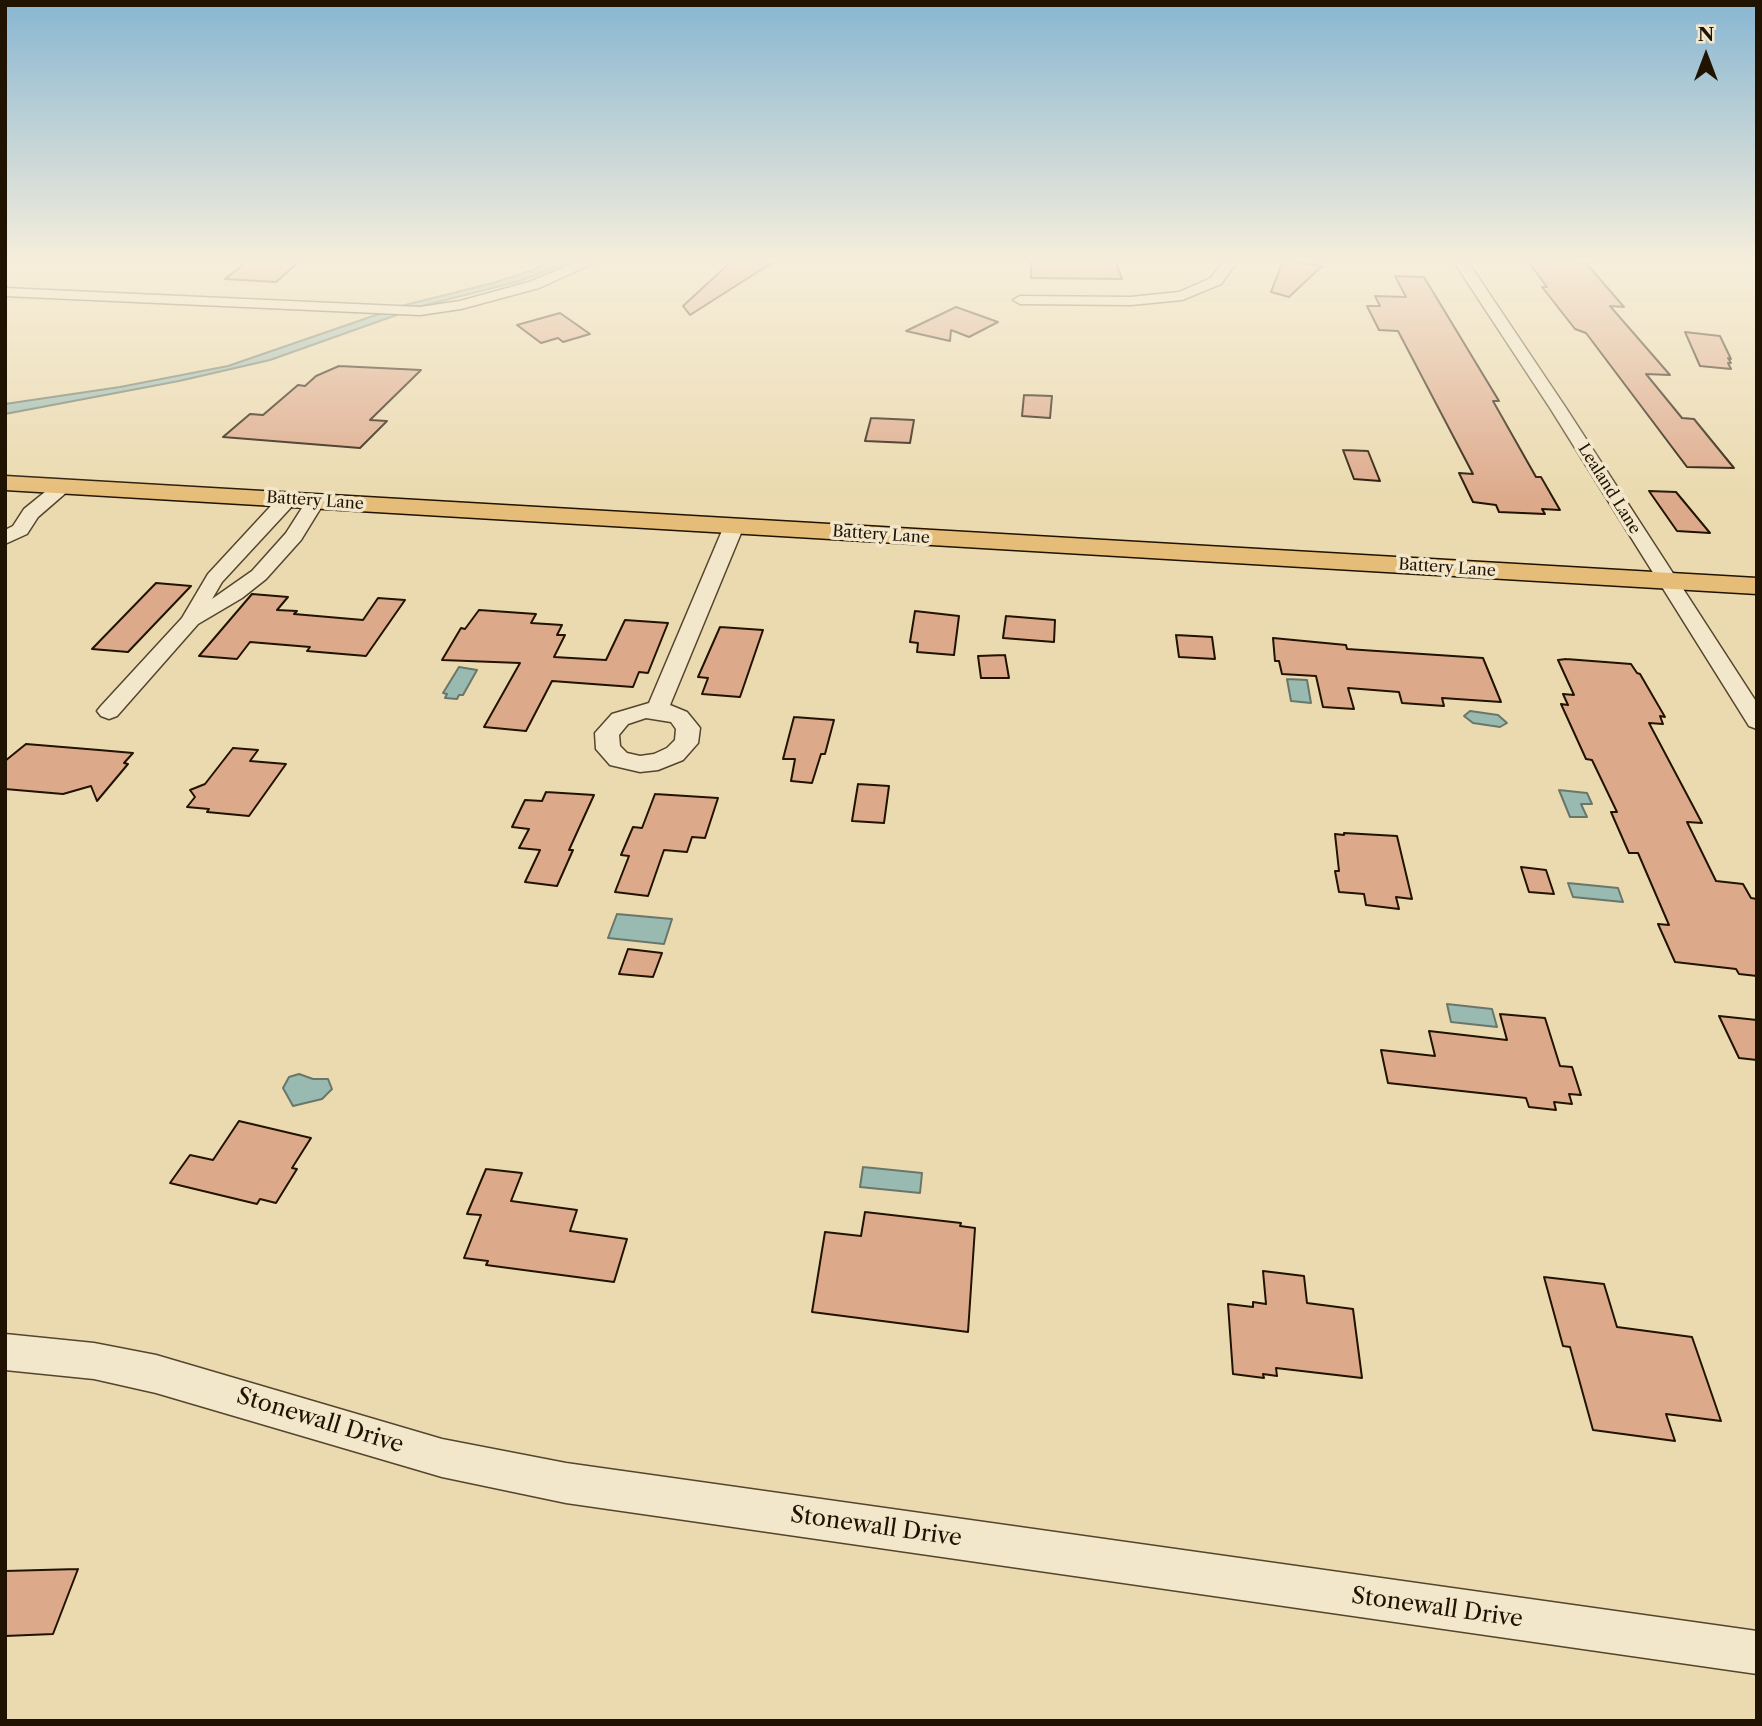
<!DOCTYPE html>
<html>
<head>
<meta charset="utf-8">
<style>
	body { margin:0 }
	#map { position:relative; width:1762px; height:1726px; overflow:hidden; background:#ebdaaf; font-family:"Libre Caslon Text",serif }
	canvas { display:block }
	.frame { position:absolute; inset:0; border:7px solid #211301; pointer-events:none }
	.north { position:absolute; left:1671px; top:21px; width:70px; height:70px; -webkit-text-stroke:5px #f2e7cb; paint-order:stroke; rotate:0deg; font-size:19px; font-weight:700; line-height:28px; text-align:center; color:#211301 }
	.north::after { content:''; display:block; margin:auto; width:24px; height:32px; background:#211301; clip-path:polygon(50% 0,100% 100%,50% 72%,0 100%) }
</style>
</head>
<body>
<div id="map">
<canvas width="1762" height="1726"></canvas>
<div class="frame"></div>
<div class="north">N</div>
</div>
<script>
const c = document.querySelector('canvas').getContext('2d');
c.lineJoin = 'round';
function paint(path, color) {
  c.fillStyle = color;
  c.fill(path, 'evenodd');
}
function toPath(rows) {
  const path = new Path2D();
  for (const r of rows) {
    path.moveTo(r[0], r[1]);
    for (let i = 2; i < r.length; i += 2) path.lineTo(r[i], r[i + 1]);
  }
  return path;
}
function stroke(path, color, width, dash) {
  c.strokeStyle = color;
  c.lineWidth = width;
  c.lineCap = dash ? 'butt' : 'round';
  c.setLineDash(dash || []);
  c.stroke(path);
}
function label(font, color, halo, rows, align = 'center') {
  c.font = font + ' "Libre Caslon Text",serif';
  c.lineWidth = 7;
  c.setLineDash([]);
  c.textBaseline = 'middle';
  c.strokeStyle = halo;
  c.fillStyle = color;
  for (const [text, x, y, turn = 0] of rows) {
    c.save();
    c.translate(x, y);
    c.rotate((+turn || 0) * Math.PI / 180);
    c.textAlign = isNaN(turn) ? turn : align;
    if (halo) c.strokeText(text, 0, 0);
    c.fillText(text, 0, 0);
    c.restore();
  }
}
const water = toPath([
	[542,259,563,259,567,263,520,281,422,306,270,360,179,381,5,414,5,404,120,387,228,366,405,305,493,283,533,270,543,264,542,259],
	[459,667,477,670,463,695,459,695,457,699,445,698,447,694,443,693,459,667],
	[1287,679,1307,680,1311,703,1291,701,1287,679],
	[1470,711,1498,715,1507,723,1500,727,1473,723,1464,716,1470,711],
	[1559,790,1587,793,1592,804,1581,804,1587,817,1570,817,1559,790],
	[1568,883,1618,888,1623,902,1573,897,1568,883],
	[617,914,672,919,664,944,608,938,617,914],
	[1447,1004,1492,1009,1497,1027,1451,1022,1447,1004],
	[299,1074,313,1079,328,1079,332,1089,322,1099,293,1106,283,1088,289,1077,299,1074],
	[863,1167,922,1173,920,1193,860,1187,863,1167]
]);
paint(water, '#99bab1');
stroke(water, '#69776b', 2);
const building = toPath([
	[250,259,302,259,276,282,225,279,250,259],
	[734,259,778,259,690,315,683,306,734,259],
	[1031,259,1115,259,1122,279,1031,278,1031,259],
	[1527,260,1586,263,1624,307,1610,306,1670,375,1646,374,1682,418,1694,419,1734,468,1687,467,1586,333,1575,329,1542,287,1547,287,1527,260],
	[1283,261,1322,266,1289,297,1271,292,1283,261],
	[1395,276,1424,277,1499,401,1493,401,1536,477,1541,477,1560,510,1542,509,1545,514,1499,512,1496,505,1473,502,1459,473,1473,474,1398,331,1379,330,1367,306,1380,306,1375,296,1406,297,1395,276],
	[956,307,998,322,969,337,951,330,950,341,906,331,956,307],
	[560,313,590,334,563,342,558,338,541,343,517,325,560,313],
	[1685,332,1720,336,1731,359,1728,358,1731,363,1728,363,1731,369,1700,366,1685,332],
	[339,366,421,370,370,420,387,421,360,448,223,437,250,414,263,415,298,385,305,386,316,376,339,366],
	[1024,395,1052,396,1050,418,1022,416,1024,395],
	[871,418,914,420,910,443,865,441,871,418],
	[1343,450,1368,451,1380,481,1354,479,1343,450],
	[1649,491,1676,492,1710,533,1677,531,1649,491],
	[156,583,191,586,128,652,92,649,156,583],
	[252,594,288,597,277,610,297,611,294,614,363,620,378,598,405,600,366,656,307,651,310,647,250,642,237,659,199,656,252,594],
	[479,610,536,614,531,623,562,625,557,635,565,635,554,657,606,660,625,620,668,623,648,673,639,672,633,687,552,681,526,731,484,727,520,663,442,660,461,628,465,629,479,610],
	[915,611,959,616,954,655,917,652,918,643,910,642,915,611],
	[1006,616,1055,620,1054,642,1003,638,1006,616],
	[720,627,763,630,740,697,702,694,708,678,698,677,720,627],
	[1176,635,1212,637,1215,659,1179,657,1176,635],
	[1273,638,1346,645,1347,649,1483,658,1501,702,1442,698,1444,706,1402,703,1399,692,1348,688,1354,709,1323,707,1316,676,1282,674,1279,661,1275,661,1273,638],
	[1005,655,1009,678,981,678,978,656,1005,655],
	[1566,659,1631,664,1637,673,1640,674,1665,717,1660,716,1663,724,1649,723,1702,823,1687,822,1716,881,1743,884,1751,898,1757,899,1757,976,1739,974,1736,969,1675,962,1658,924,1669,925,1638,853,1629,853,1611,812,1617,812,1592,760,1586,759,1561,704,1568,705,1563,694,1574,695,1558,660,1566,659],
	[794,717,834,720,825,754,821,754,812,783,791,781,795,759,783,759,794,717],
	[26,744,99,750,133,753,124,763,128,764,97,801,91,786,63,794,5,789,5,761,26,744],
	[233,748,258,750,250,761,286,764,249,816,207,812,209,809,187,807,195,797,190,790,205,784,233,748],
	[858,784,889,786,884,823,852,821,858,784],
	[546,792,594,795,569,850,573,850,557,886,525,882,540,850,519,848,529,829,512,827,525,800,542,801,546,792],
	[655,794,718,798,705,838,692,837,687,852,664,850,648,896,615,892,629,856,621,855,633,827,642,828,655,794],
	[1344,833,1397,836,1412,899,1396,897,1399,909,1366,905,1364,894,1339,892,1335,871,1339,871,1335,834,1344,835,1344,833],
	[1521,867,1546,870,1554,894,1529,892,1521,867],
	[628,949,662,953,653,977,619,974,628,949],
	[1500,1014,1545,1018,1560,1066,1572,1067,1581,1095,1569,1094,1572,1104,1554,1102,1556,1110,1529,1107,1526,1098,1388,1083,1381,1050,1435,1056,1429,1031,1507,1040,1500,1014],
	[1719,1016,1757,1020,1757,1060,1739,1058,1719,1016],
	[239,1121,311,1138,292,1168,297,1169,276,1203,260,1199,257,1204,170,1183,190,1155,213,1160,239,1121],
	[486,1169,522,1173,511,1201,577,1210,570,1231,627,1239,614,1282,486,1265,488,1261,464,1258,481,1215,467,1214,486,1169],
	[865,1212,961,1223,960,1226,975,1228,968,1332,812,1312,825,1232,861,1236,865,1212],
	[1263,1271,1304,1276,1307,1303,1353,1309,1362,1378,1276,1368,1277,1376,1263,1374,1264,1378,1233,1374,1228,1304,1253,1307,1253,1302,1266,1304,1263,1271],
	[1544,1277,1604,1284,1617,1327,1692,1337,1721,1421,1666,1414,1675,1441,1593,1430,1570,1347,1563,1346,1544,1277],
	[78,1569,53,1634,5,1636,5,1571,78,1569]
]);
paint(building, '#dda98b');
stroke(building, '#211301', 2);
const minor = toPath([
	[585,259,603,259,539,288,461,309,420,315,5,296,5,288,420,307,460,301,529,282,585,259],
	[1225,259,1239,259,1221,284,1182,300,1131,305,1020,304,1013,300,1020,296,1131,297,1179,292,1211,278,1225,259],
	[1452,259,1466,259,1566,408,1757,703,1757,729,1749,726,1550,408,1452,259],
	[62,482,71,487,68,491,38,517,27,534,5,544,5,530,13,526,24,509,56,483,62,482],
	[288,493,297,499,295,503,222,582,212,599,252,571,286,533,309,497,323,497,325,501,301,540,266,579,242,598,198,624,117,716,109,719,101,716,97,711,101,706,182,618,208,574,281,495,288,493],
	[734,520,744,526,670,705,687,712,696,723,700,728,698,743,683,760,658,770,640,772,610,765,596,749,595,733,612,714,649,703,724,526,734,520],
	[646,718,671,722,676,729,675,740,667,748,654,754,640,756,627,753,620,746,619,735,628,724,646,718],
	[5,1334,94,1343,156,1355,442,1439,566,1463,1757,1631,1757,1674,566,1503,442,1477,156,1393,94,1379,5,1370,5,1334]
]);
const major = toPath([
	[5,476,1757,578,1757,594,5,490,5,476]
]);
stroke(minor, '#54452c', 3);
stroke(major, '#211301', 3);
paint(minor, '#f2e7cb');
paint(major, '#e6bd78');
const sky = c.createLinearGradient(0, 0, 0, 501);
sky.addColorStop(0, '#88b6d2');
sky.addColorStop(0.52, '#f6eedb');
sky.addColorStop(1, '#f6eedb00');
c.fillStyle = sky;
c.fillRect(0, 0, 1762, 501);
label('16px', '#211301', '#f2e7cb', [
	["Lealand Lane",1609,489,58],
	["Battery Lane",315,501,4],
	["Battery Lane",881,535,4],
	["Battery Lane",1447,568,4]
]);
label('23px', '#211301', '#f2e7cb', [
	["Stonewall Drive",320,1421,17],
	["Stonewall Drive",876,1527,8],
	["Stonewall Drive",1437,1608,8]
]);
</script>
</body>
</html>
